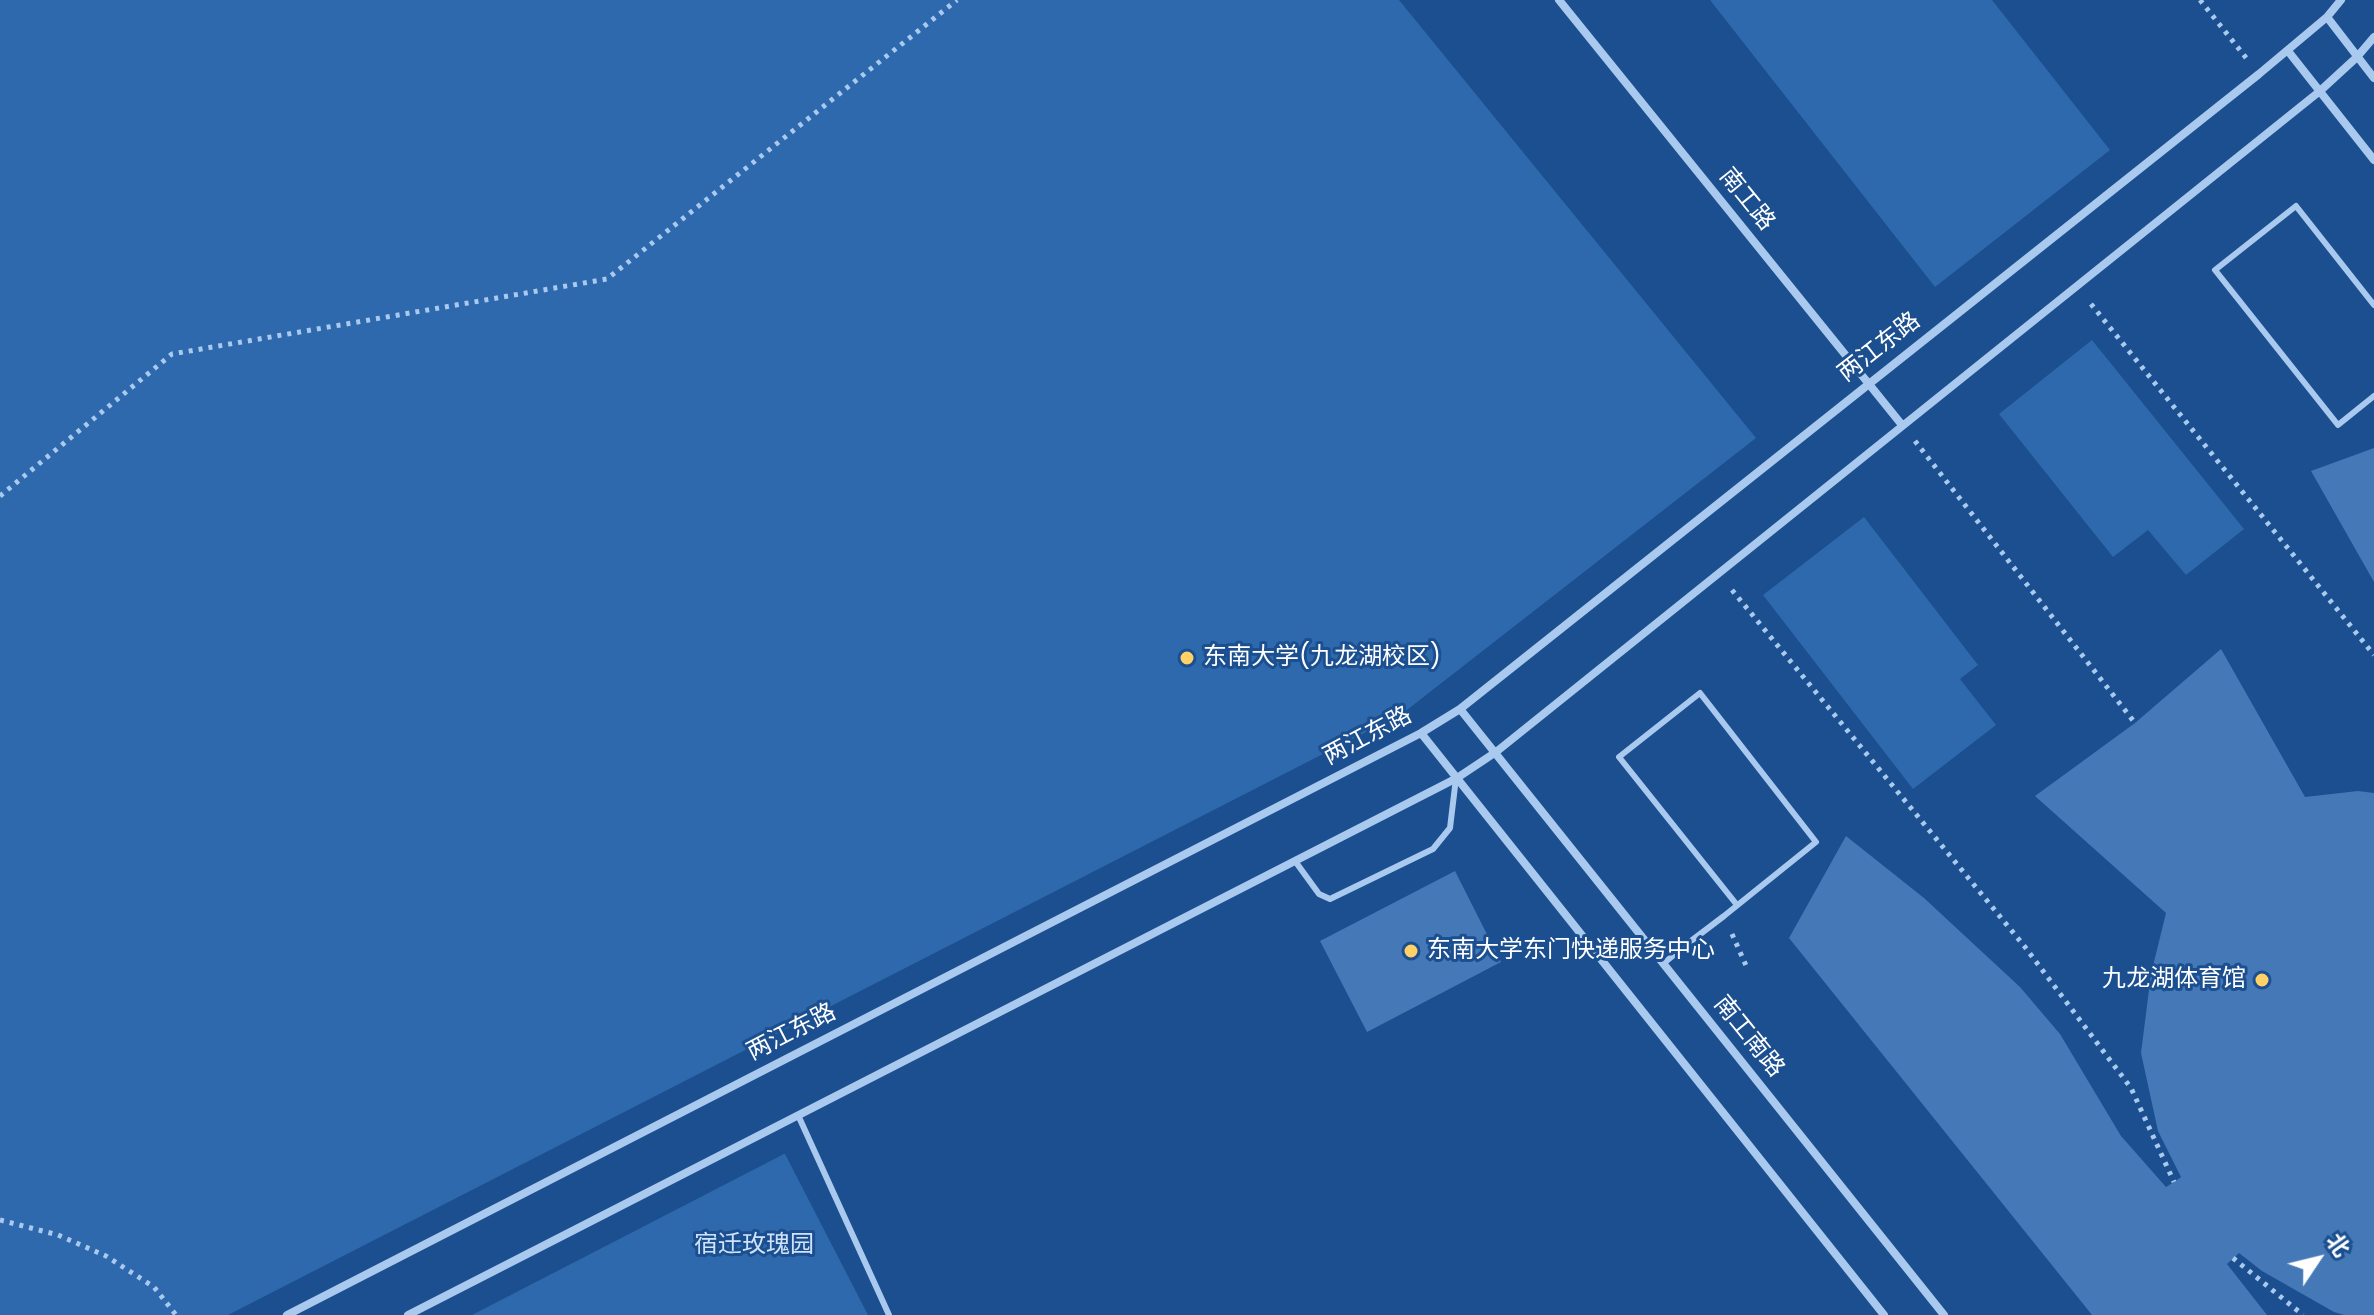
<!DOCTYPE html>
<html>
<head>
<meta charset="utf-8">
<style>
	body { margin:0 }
	#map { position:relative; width:2374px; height:1315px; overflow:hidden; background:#1b4f8f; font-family:Poppins,"Noto Sans SC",sans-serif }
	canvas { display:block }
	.north { position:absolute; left:2278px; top:1219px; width:80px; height:80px; -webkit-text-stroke:6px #1b4f8f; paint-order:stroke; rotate:55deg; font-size:22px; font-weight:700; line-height:32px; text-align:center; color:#fff }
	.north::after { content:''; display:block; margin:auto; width:28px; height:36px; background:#fff; clip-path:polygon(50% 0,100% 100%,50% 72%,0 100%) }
</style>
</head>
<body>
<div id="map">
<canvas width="2374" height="1315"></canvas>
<div class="north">北</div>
</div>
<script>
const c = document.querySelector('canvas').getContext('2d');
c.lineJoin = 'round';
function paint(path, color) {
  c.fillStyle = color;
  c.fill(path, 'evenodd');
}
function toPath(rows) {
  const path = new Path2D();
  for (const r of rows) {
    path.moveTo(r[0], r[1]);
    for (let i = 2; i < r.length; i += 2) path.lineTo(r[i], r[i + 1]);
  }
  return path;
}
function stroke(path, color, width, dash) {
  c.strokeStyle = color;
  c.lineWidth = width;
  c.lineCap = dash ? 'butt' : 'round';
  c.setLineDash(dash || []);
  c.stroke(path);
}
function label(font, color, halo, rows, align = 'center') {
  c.font = font + ' Poppins,"Noto Sans SC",sans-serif';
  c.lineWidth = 6;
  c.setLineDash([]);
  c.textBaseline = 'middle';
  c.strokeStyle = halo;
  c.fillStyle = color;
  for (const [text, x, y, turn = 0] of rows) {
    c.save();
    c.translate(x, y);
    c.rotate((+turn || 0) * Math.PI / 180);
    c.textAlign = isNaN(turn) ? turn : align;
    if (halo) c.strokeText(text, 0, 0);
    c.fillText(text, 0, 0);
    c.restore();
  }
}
paint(toPath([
	[0,0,1399,0,1756,438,1403,713,228,1315,0,1315],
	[1710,0,1992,0,2110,150,1935,287],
	[2092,340,2244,529,2186,575,2148,530,2113,557,1999,414],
	[1864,517,1978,665,1960,679,1996,725,1913,789,1763,595],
	[785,1154,868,1315,472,1315,784,1154]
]), '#2e69ad');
paint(toPath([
	[2374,448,2374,582,2311,471],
	[2221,649,2305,797,2358,791,2374,793,2374,1315,2344,1315,2334,1312,2262,1271,2239,1253,2227,1264,2267,1315,2092,1315,1789,938,1846,836,1924,898,2020,987,2060,1034,2121,1136,2166,1187,2174,1182,2181,1177,2158,1131,2141,1053,2151,974,2166,913,2035,796,2135,723],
	[1455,871,1501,962,1367,1032,1320,941]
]), '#4478b7');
stroke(toPath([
	[2200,0,2247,59],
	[2091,304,2374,655],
	[1915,441,2135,723],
	[0,496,172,354,607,279,957,0],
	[1732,590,2025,947,2131,1088,2174,1182],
	[1732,934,1748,970],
	[0,1220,58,1235,106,1256,154,1287,176,1315],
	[2233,1258,2303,1315]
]), '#a9c9ee', 5, [4, 6]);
stroke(toPath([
	[2374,305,2296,206,2215,270,2338,425,2374,396],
	[1295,861,1319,894,1330,899,1433,849,1450,828,1456,778],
	[1664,963,1691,941,1724,916,1816,842,1700,693,1619,757,1737,905],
	[798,1115,889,1315]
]), '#a9c9ee', 6);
stroke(toPath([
	[1559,0,1902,425],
	[2327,17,2374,78],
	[2288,51,2374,160],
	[1460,709,1944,1315],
	[1421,733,1884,1315],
	[287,1315,1421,733,1460,709,2259,74,2327,17,2341,0],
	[408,1315,1457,778,1496,752,2320,91,2357,57,2374,37]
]), '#a9c9ee', 8);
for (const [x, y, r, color] of [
	[1187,658,8,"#ffd166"],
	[1411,951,8,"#ffd166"],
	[2262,980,8,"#ffd166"]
]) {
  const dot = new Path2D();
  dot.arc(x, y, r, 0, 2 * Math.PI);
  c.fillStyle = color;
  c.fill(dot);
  stroke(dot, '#1b4f8f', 3);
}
label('24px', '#fff', '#1b4f8f', [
	["南工路",1746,200,51],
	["两江东路",1880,348,-38],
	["两江东路",1368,737,-28],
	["两江东路",792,1033,-27],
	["南工南路",1748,1037,51]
]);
label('24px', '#fff', '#1b4f8f', [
	["东南大学(九龙湖校区)",1203,658],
	["东南大学东门快递服务中心",1427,951],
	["九龙湖体育馆",2246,980,"right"]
], 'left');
label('24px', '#cfe3fa', '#1b4f8f', [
	["宿迁玫瑰园",754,1246]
]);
</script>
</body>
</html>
